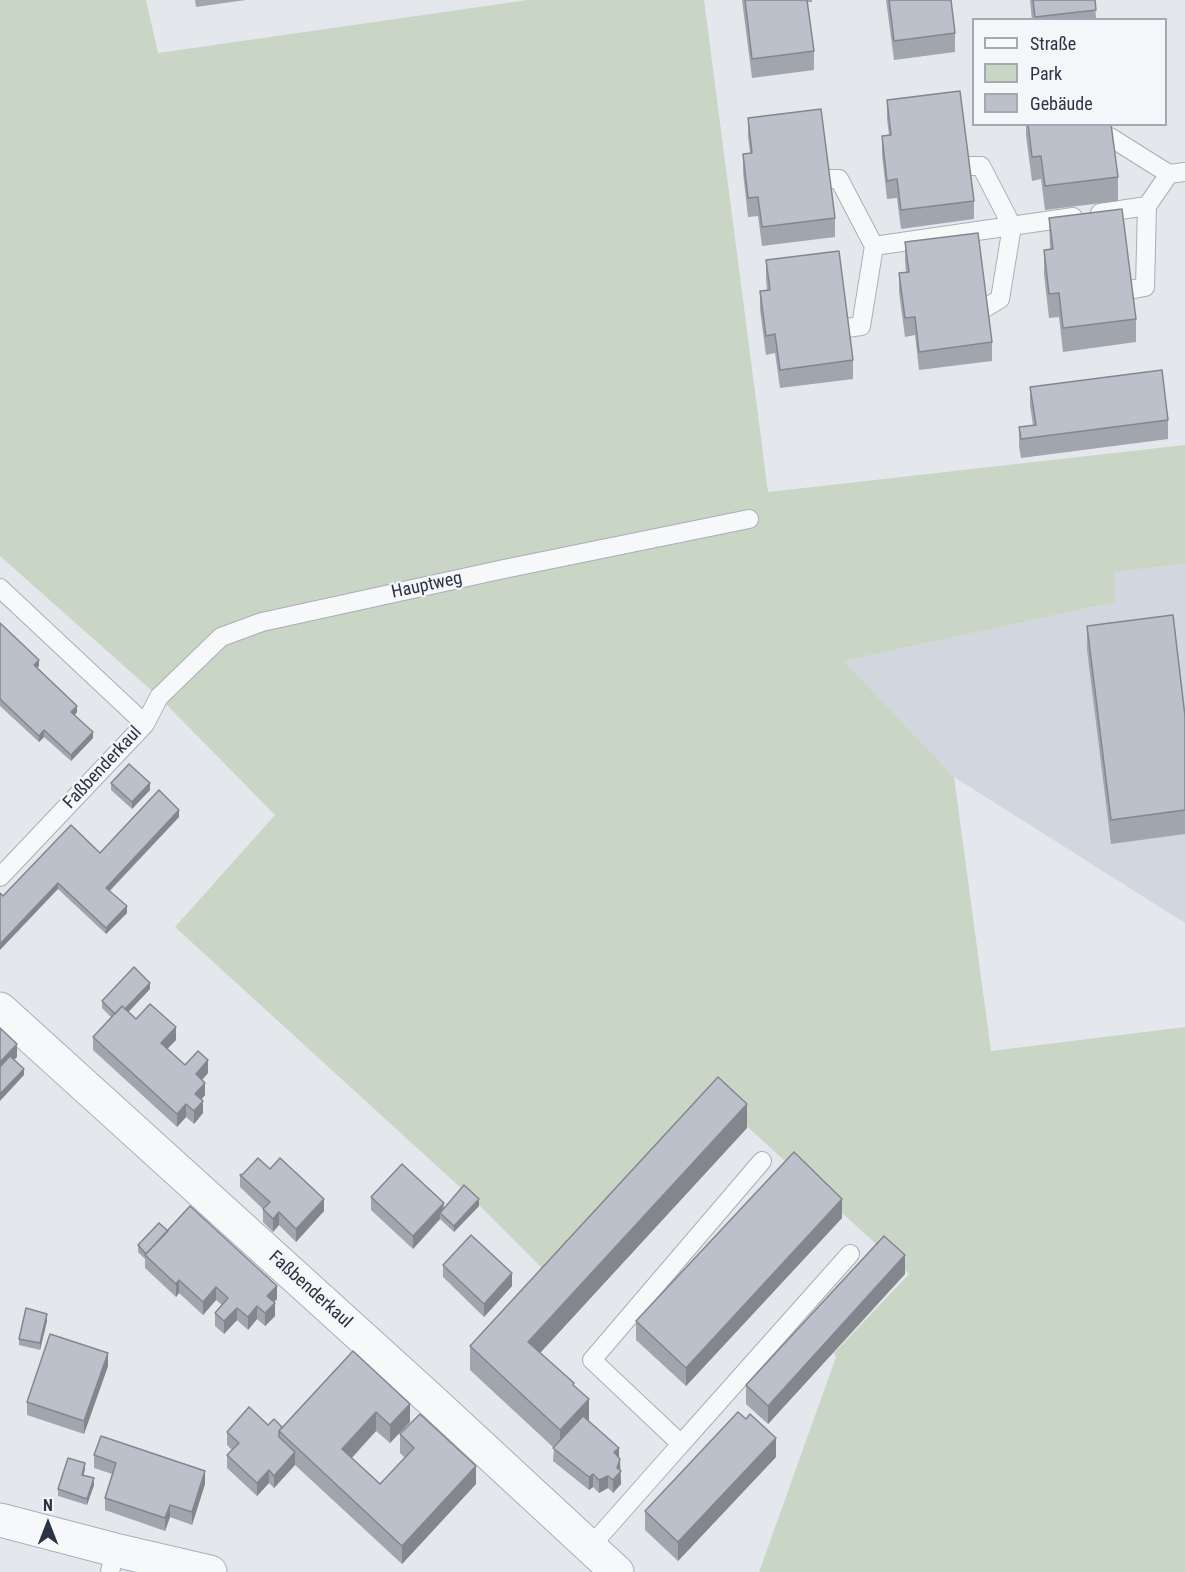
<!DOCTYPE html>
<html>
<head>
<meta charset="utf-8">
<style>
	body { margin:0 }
	#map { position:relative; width:1185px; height:1572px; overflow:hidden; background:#e4e7ec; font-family:"Roboto Condensed",sans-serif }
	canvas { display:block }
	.legend { position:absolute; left:972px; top:18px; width:195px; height:108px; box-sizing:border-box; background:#f4f6f9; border:2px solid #a4a8b1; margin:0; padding:8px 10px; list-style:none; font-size:18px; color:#2b3445 }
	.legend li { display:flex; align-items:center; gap:12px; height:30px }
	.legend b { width:30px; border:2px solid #a4a8b1 }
	.north { position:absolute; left:18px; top:1494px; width:60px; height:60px; -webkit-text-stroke:4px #f4f6f9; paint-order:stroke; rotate:0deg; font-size:16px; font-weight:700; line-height:24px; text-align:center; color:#2b3445 }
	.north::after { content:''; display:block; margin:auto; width:21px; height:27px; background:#2b3445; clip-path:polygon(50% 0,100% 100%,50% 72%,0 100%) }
</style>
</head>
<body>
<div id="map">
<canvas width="1185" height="1572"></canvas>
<ul class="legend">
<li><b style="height:8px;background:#f7f8fa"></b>Straße</li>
<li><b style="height:16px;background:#c9d6c5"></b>Park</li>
<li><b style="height:16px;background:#bbc0ca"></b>Gebäude</li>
</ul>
<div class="north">N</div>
</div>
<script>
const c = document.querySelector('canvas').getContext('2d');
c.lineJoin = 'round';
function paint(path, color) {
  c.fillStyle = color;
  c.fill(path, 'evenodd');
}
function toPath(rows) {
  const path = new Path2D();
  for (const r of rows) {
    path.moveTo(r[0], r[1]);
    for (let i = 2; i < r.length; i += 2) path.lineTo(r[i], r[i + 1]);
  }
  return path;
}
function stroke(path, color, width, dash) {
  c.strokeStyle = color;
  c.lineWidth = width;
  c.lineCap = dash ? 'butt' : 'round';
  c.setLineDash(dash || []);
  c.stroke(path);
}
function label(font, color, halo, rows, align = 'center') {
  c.font = font + ' "Roboto Condensed",sans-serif';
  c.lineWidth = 4.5;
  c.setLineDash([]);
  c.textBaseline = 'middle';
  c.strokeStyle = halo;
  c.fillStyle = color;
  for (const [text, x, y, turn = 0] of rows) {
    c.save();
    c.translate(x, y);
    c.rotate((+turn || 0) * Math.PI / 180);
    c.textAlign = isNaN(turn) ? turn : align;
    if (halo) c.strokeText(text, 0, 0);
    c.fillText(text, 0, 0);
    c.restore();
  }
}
paint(toPath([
	[1185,564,1185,923,954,777,844,661,1116,602,1114,572]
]), '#d2d6de');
paint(toPath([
	[0,0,146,0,158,53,528,0,704,0,768,492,1185,445,1185,564,1114,572,1116,602,844,661,954,777,991,1051,1185,1027,1185,1572,759,1572,836,1357,834,1353,909,1274,718,1100,553,1279,473,1199,175,927,275,815,159,697,0,556]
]), '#c9d6c5');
const lane = toPath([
	[1110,137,1169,174],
	[967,166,981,166,1012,226,1000,299,985,308],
	[827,179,839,179,874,246,861,326,847,328],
	[1100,213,1147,206,1169,174,1185,172],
	[874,246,1073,217],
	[1129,290,1145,287,1147,206],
	[0,588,145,724,0,877],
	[145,724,159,697,221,637,262,622,504,569,749,519],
	[681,1444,850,1254],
	[590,1547,681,1444,592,1360,762,1161],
	[110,1572,115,1550]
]);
const street = toPath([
	[0,1009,429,1398,617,1572],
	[0,1520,115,1550,210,1572]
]);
stroke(lane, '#a9aeb7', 20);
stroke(street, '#a9aeb7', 35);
stroke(lane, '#f7f8fa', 18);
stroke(street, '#f7f8fa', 33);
paint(toPath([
	[195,0,246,0,196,7],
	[742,0,812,0,812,2,807,2,814,51,814,70,752,78],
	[886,0,951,0,955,33,955,52,894,60],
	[1030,0,1095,0,1096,20,1032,20],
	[887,100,974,201,974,219,901,229,897,198,887,199,882,155,882,136,889,135,887,119],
	[748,118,835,218,835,237,762,246,758,216,748,217,743,172,743,154,750,153,748,137],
	[1026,124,1111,124,1118,177,1118,201,1045,210,1041,179,1032,181,1026,136],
	[1049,218,1136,319,1136,342,1063,352,1059,317,1049,318,1044,274,1044,250,1050,249],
	[905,242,992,342,992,361,919,370,915,335,905,337,899,292,899,273,906,272,905,261],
	[766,260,853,360,853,379,780,388,775,353,766,355,760,310,760,291,767,290,766,279],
	[1030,387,1168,420,1168,439,1021,458,1019,446,1019,427,1033,425,1030,406],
	[0,623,39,666,37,668,77,712,75,715,93,738,71,761,44,737,39,742,0,706],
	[1087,626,1185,716,1185,834,1111,844,1087,650],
	[111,783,150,790,132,809,111,790],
	[179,817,110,891,127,913,106,934,58,889,3,896],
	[150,989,128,1012,136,1019,176,1040,167,1049,185,1065,208,1073,202,1080,205,1095,202,1099,203,1113,194,1124,186,1117,177,1127,93,1050,93,1037,111,1017,102,1008,102,1001],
	[747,1128,540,1353,574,1386,589,1421,619,1457,621,1484,613,1493,608,1488,599,1493,593,1487,589,1490,553,1461,554,1448,470,1370,470,1346],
	[270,1169,324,1211,296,1242,279,1225,273,1232,263,1222,263,1209,240,1187,240,1175],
	[371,1197,444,1209,479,1206,454,1232,440,1219,413,1249,371,1210],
	[842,1218,686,1386,636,1340,636,1321],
	[168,1231,277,1299,273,1302,275,1316,265,1326,257,1319,248,1330,237,1320,224,1334,215,1326,215,1313,222,1305,216,1300,203,1315,179,1293,176,1297,145,1268,145,1259,138,1252,138,1245],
	[443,1265,512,1286,484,1317,443,1277],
	[905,1274,768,1424,746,1404,746,1385],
	[47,1321,40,1350,19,1345,19,1339],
	[353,1351,410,1422,390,1443,376,1431,352,1458,380,1484,405,1458,400,1453,400,1434,476,1484,402,1564,295,1465,274,1488,269,1483,257,1496,227,1468,227,1455,232,1450,227,1445,227,1432,268,1425,282,1427],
	[108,1366,84,1434,27,1415,27,1402],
	[94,1455,205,1484,192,1525,170,1517,165,1531,105,1510,105,1498,112,1474,94,1468],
	[776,1457,678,1561,645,1530,645,1511],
	[85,1469,83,1475,94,1485,87,1505,58,1496,58,1489]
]), '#a1a5ae');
paint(toPath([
	[39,660,39,666,34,672,34,665],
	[77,706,77,712,71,719,71,712],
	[44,730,44,737,39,742,39,736],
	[93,732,93,738,71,761,71,755],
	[150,783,150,790,132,809,132,802],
	[179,810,179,817,106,894,106,888],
	[58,883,58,889,0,950,0,944],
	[127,906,127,913,106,934,106,928],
	[150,983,150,989,118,1023,118,1016],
	[176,1027,176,1040,161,1055,161,1043],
	[17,1044,17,1057,0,1074,0,1062],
	[208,1060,208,1073,196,1087,196,1074],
	[24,1069,24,1075,0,1101,0,1094],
	[205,1083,205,1095,195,1106,195,1094],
	[203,1101,203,1113,194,1124,194,1111],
	[186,1104,186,1117,177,1127,177,1114],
	[747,1104,747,1128,528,1366,528,1342],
	[324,1199,324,1211,296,1242,296,1229],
	[479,1199,479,1206,454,1232,454,1226],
	[842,1199,842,1218,686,1386,686,1368],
	[444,1203,443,1216,440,1213,440,1219,413,1249,413,1236],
	[279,1212,279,1225,273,1232,273,1219],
	[905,1255,905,1274,768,1424,768,1406],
	[512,1273,512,1286,484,1317,484,1304],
	[179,1280,179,1293,176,1297,176,1284],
	[277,1286,277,1299,267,1309,267,1296],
	[216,1287,216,1300,203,1315,203,1302],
	[275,1303,275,1316,265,1326,265,1313],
	[257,1306,257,1319,248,1330,248,1317],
	[237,1308,237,1320,224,1334,224,1321],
	[47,1314,47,1321,40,1350,40,1343],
	[108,1353,108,1366,84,1434,84,1421],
	[589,1399,589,1422,560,1454,560,1430],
	[410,1404,410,1422,390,1443,390,1425],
	[376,1412,376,1431,342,1468,342,1449],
	[776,1438,776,1457,678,1561,678,1542],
	[619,1448,619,1461,614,1452],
	[295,1452,295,1465,274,1488,274,1476],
	[620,1459,621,1484,613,1493,613,1480],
	[85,1463,85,1469,82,1482,82,1475],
	[476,1466,476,1484,402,1564,402,1546],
	[269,1470,269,1483,257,1496,257,1483],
	[205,1471,205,1484,192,1525,192,1512],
	[593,1474,593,1487,589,1490,589,1477],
	[608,1476,608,1488,599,1493,599,1480],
	[94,1478,94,1485,87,1505,87,1499],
	[170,1505,170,1517,165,1531,165,1518]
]), '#83868d');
const building = toPath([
	[745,0,807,0,814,51,752,59,745,0],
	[889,0,951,0,955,33,894,41,889,0],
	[1033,0,1095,0,1096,10,1035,17,1033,0],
	[960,91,974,201,901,210,897,179,887,181,882,136,891,135,887,100,960,91],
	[821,109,835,218,762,227,758,197,748,198,743,154,752,153,748,118,821,109],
	[1028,124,1111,124,1118,177,1045,186,1041,156,1032,157,1028,124],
	[1122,209,1136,319,1063,328,1059,293,1049,294,1044,250,1053,249,1049,218,1122,209],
	[978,233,992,342,919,352,915,317,905,318,899,273,909,272,905,242,978,233],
	[839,251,853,360,780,370,775,334,766,336,760,291,770,290,766,260,839,251],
	[1162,370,1168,420,1021,439,1019,427,1036,425,1030,387,1162,370],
	[1173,615,1185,716,1185,810,1111,820,1087,626,1173,615],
	[0,623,39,660,34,665,77,706,71,712,93,732,71,755,44,730,39,736,0,699,0,623],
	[129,764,150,783,132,802,111,783,129,764],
	[159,790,179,810,106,888,127,906,106,928,58,883,0,944,0,893,3,896,71,825,100,853,159,790],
	[134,967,150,983,125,1009,122,1006,115,1014,102,1001,134,967],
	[150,1004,176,1027,161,1043,185,1065,198,1051,208,1060,196,1074,205,1083,195,1094,203,1101,194,1111,186,1104,177,1114,93,1037,122,1006,136,1019,150,1004],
	[0,1028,17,1044,0,1062,0,1028],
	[10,1056,24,1069,0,1094,0,1067,10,1056],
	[718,1077,747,1104,528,1342,574,1383,573,1385,589,1399,560,1430,470,1346,718,1077],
	[794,1152,842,1199,686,1368,636,1321,794,1152],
	[258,1158,270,1169,280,1158,324,1199,296,1229,279,1212,273,1219,263,1209,270,1202,240,1175,243,1174,258,1158],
	[402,1164,444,1203,413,1236,371,1197,402,1164],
	[464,1185,479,1199,454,1226,440,1213,464,1185],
	[190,1206,277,1286,267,1296,275,1303,265,1313,257,1306,248,1317,237,1308,224,1321,215,1313,228,1298,216,1287,203,1302,179,1280,176,1284,145,1255,190,1206],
	[159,1223,168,1231,146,1254,138,1245,159,1223],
	[471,1235,512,1273,484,1304,443,1265,471,1235],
	[884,1236,905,1255,768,1406,746,1385,884,1236],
	[26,1308,47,1314,40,1343,19,1339,26,1308],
	[50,1334,108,1353,84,1421,27,1402,50,1334],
	[353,1351,410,1404,390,1425,376,1412,342,1449,380,1484,414,1448,400,1434,420,1414,476,1466,402,1546,279,1431,353,1351],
	[249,1407,268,1425,274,1419,282,1427,279,1431,279,1437,295,1452,274,1476,269,1470,257,1483,227,1455,239,1443,227,1432,249,1407],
	[738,1412,746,1419,750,1414,776,1438,678,1542,645,1511,738,1412],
	[583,1416,619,1448,614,1452,620,1459,617,1468,621,1471,613,1480,608,1476,599,1480,593,1474,589,1477,553,1448,583,1416],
	[101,1436,205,1471,192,1512,170,1505,165,1518,105,1498,116,1463,94,1455,101,1436],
	[68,1458,85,1463,82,1475,94,1478,87,1499,58,1489,68,1458]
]);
paint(building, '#bbc0ca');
stroke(building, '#83868d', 1.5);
label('18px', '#2b3445', '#f4f6f9', [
	["Hauptweg",427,586,-12],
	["Faßbenderkaul",103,768,-47],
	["Faßbenderkaul",310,1290,42]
]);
</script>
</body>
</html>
